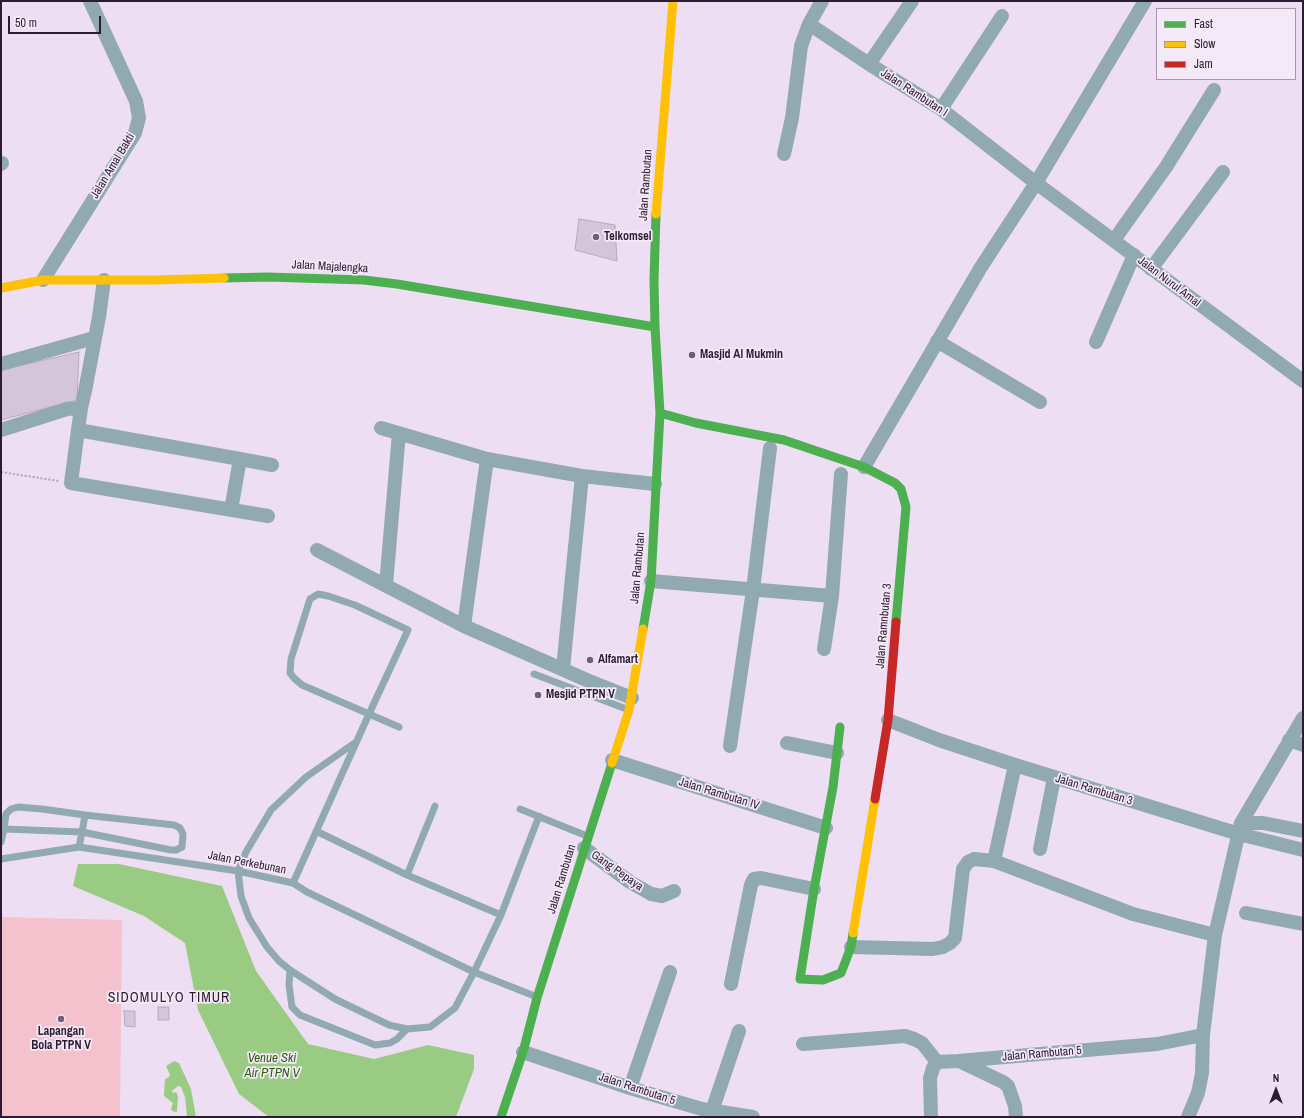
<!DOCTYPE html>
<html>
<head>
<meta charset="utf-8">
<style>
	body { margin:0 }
	#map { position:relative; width:1304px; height:1118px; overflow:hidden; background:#eedef3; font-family:"Archivo Narrow",sans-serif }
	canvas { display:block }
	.frame { position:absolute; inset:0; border:2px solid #2d1b33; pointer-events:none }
	.legend { position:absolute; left:1156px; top:8px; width:140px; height:72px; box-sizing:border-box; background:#f4eaf7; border:1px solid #a497a9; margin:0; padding:5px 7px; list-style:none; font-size:12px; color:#2d1b33 }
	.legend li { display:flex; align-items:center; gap:8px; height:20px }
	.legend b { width:20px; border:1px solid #a497a9 }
	.north { position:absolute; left:1256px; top:1070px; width:40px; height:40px; -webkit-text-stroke:3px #f4eaf7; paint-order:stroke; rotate:0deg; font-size:11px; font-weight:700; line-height:16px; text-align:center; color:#2d1b33 }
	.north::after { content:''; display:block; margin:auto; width:14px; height:18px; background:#2d1b33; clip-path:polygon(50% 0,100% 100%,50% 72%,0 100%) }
	.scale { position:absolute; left:8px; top:16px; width:93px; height:18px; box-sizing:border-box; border:2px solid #2d1b33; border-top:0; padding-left:5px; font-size:12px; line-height:14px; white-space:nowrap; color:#2d1b33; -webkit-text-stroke:3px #f4eaf7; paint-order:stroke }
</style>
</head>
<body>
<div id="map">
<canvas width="1304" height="1118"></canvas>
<div class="frame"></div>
<ul class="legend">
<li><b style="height:5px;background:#4caf50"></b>Fast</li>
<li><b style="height:5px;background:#ffc107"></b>Slow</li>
<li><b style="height:5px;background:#c62828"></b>Jam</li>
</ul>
<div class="north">N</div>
<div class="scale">50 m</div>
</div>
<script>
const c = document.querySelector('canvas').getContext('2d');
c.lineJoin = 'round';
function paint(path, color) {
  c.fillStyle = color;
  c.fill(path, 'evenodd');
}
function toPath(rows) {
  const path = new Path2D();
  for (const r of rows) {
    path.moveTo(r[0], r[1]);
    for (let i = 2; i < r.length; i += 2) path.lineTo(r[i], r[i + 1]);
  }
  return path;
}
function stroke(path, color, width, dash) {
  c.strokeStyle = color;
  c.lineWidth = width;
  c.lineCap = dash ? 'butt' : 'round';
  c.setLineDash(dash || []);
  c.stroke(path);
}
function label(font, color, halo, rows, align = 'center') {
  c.font = font + ' "Archivo Narrow",sans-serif';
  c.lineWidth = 3.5;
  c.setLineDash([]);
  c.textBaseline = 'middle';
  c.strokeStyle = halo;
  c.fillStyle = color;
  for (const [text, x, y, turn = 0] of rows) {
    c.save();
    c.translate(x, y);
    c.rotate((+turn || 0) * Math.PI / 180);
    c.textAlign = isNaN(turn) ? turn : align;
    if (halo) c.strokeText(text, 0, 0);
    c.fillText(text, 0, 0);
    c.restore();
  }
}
paint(toPath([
	[1,917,122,920,120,1117,1,1117]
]), '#f4c2cc');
paint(toPath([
	[78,864,119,864,222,886,256,971,308,1044,374,1059,428,1045,474,1055,474,1069,456,1117,269,1117,239,1094,198,1010,185,943,144,916,73,886],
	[174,1061,179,1063,191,1089,196,1117,187,1117,185,1097,181,1087,178,1086,172,1091,173,1093,176,1092,178,1096,177,1111,176,1112,172,1111,171,1109,173,1103,164,1096,165,1079,168,1078,170,1075,166,1066]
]), '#9acb82');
const building = toPath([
	[579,219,615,225,617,261,575,250,579,219],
	[79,352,77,400,1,420,1,370,79,352],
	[158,1007,169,1007,169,1020,158,1020,158,1007],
	[124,1011,135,1011,135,1027,125,1026,124,1011]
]);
paint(building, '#d5c5db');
stroke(building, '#b8a9be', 1);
stroke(toPath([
	[1,472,59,481]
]), '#a0abb4', 2, [2, 2]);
stroke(toPath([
	[534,674,629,710],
	[356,742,306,777,271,810,246,852,238,871,241,896,249,918,267,947,279,961,290,970,335,999,389,1025,407,1029,430,1027,455,1008,474,972,501,915,539,816],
	[435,806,407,875,501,915],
	[520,809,587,836],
	[316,831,407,875],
	[1,842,4,829],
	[79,847,82,832,85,815,174,825,180,828,183,834,182,847,176,850,171,850,82,832,4,829,6,814,11,809,18,807,42,809,85,815],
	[1,859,79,847,238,871,293,883,307,892,474,972,537,997],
	[293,883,369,714,408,630,355,605,328,596,318,594,310,599,291,659,290,673,294,678,302,685,369,714,399,727],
	[290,970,289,985,292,1007,300,1015,375,1045,390,1043,397,1039,407,1029]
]), '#91aab1', 7);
stroke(toPath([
	[822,1,809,24,869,64,941,109,1036,183,1303,381],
	[869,64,912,1],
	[941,109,1002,16],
	[784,154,792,118,801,46,809,24],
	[1,164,2,163],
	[1114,240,1166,167,1214,90],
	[1151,269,1223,172],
	[43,280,135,133,139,118,136,101,90,1],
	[937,341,1040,402],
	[1096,342,1134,255],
	[1,364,94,338],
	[81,408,78,430,240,459,231,510],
	[381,428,487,459,582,476,655,484],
	[1,430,67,409,81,408,85,391,99,317,104,280],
	[78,430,71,483,268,516],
	[240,459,272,465],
	[864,467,981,267,1036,183,1145,1],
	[317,550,464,626,589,681,632,698],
	[651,581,832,596,841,474],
	[386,585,399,433],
	[464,626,487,459],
	[824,649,832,596],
	[563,669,582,476],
	[888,720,939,740,1015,765,1239,834,1303,850],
	[1289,740,1303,745],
	[787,743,837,753],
	[730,746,753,590,770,448],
	[612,760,826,828],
	[1241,823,1263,823,1303,831],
	[584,848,630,882,651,894,662,896,674,891],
	[1040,849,1054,778],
	[994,861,1015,765],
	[1246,913,1303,924],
	[851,947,933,949,943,947,950,943,955,938,963,869,968,862,974,859,994,861,1133,914,1215,935],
	[731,984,751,885,754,879,761,878,814,889],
	[803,1044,905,1036,914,1039,922,1043,937,1062],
	[523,1052,630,1088,702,1109,753,1117],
	[959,1061,1003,1082,1008,1086,1015,1106,1016,1117],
	[630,1088,670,972],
	[712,1111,739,1031],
	[931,1117,930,1078,933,1068,937,1062,958,1061,1157,1044,1203,1035],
	[1188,1117,1198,1093,1202,1073,1203,1035,1215,935,1241,823,1303,718]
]), '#91aab1', 14);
stroke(toPath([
	[224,278,267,277,364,280,397,284,655,327],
	[660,413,696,423,784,440,864,467,895,483,901,489,906,507,896,622],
	[643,629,651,581,660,413,655,327,654,280,656,214],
	[840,727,833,787,814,889,800,979,823,980,841,973,851,947,853,933],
	[501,1117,523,1052,537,998,612,763]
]), '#4caf50', 9);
stroke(toPath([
	[656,214,673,1],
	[1,288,43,280,155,280,224,278],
	[612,763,629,710,643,629],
	[853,933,875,799]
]), '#ffc107', 9);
stroke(toPath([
	[875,799,888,720,896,622]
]), '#c62828', 9);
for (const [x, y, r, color] of [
	[596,237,4,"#715f76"],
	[692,355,4,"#715f76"],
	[590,660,4,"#715f76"],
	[538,695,4,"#715f76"],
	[61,1019,4,"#715f76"]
]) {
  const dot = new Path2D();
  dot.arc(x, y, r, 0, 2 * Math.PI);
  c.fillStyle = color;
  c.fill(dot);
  stroke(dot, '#f4eaf7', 1.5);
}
label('12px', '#2d1b33', '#f4eaf7', [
	["Jalan Rambutan I",914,93,33],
	["Jalan Amal Bakti",113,166,-59],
	["Jalan Rambutan",646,185,-86],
	["Jalan Majalengka",330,267,3],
	["Jalan Nurul Amal",1169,282,37],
	["Jalan Rambutan",638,568,-85],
	["Jalan Ramnbutan 3",884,626,-85],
	["Jalan Rambutan 3",1094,790,17],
	["Jalan Rambutan IV",719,794,17],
	["Jalan Perkebunan",247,863,11],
	["Gang Pepaya",617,871,35],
	["Jalan Rambutan",562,879,-73],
	["Jalan Rambutan 5",1042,1054,-5],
	["Jalan Rambutan 5",637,1089,18]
]);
label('bold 12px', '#2d1b33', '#f4eaf7', [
	["Telkomsel",604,237],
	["Masjid Al Mukmin",700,355],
	["Alfamart",598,660],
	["Mesjid PTPN V",546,695],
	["Lapangan",61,1032,"center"],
	["Bola PTPN V",61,1046,"center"]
], 'left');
label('italic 13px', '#2b5c0f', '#f4eaf7', [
	["Venue Ski",272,1059],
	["Air PTPN V",272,1074]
]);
c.letterSpacing = '1px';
label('14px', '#2d1b33', '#f4eaf7', [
	["SIDOMULYO TIMUR",169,998]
]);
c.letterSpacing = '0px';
</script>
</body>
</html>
